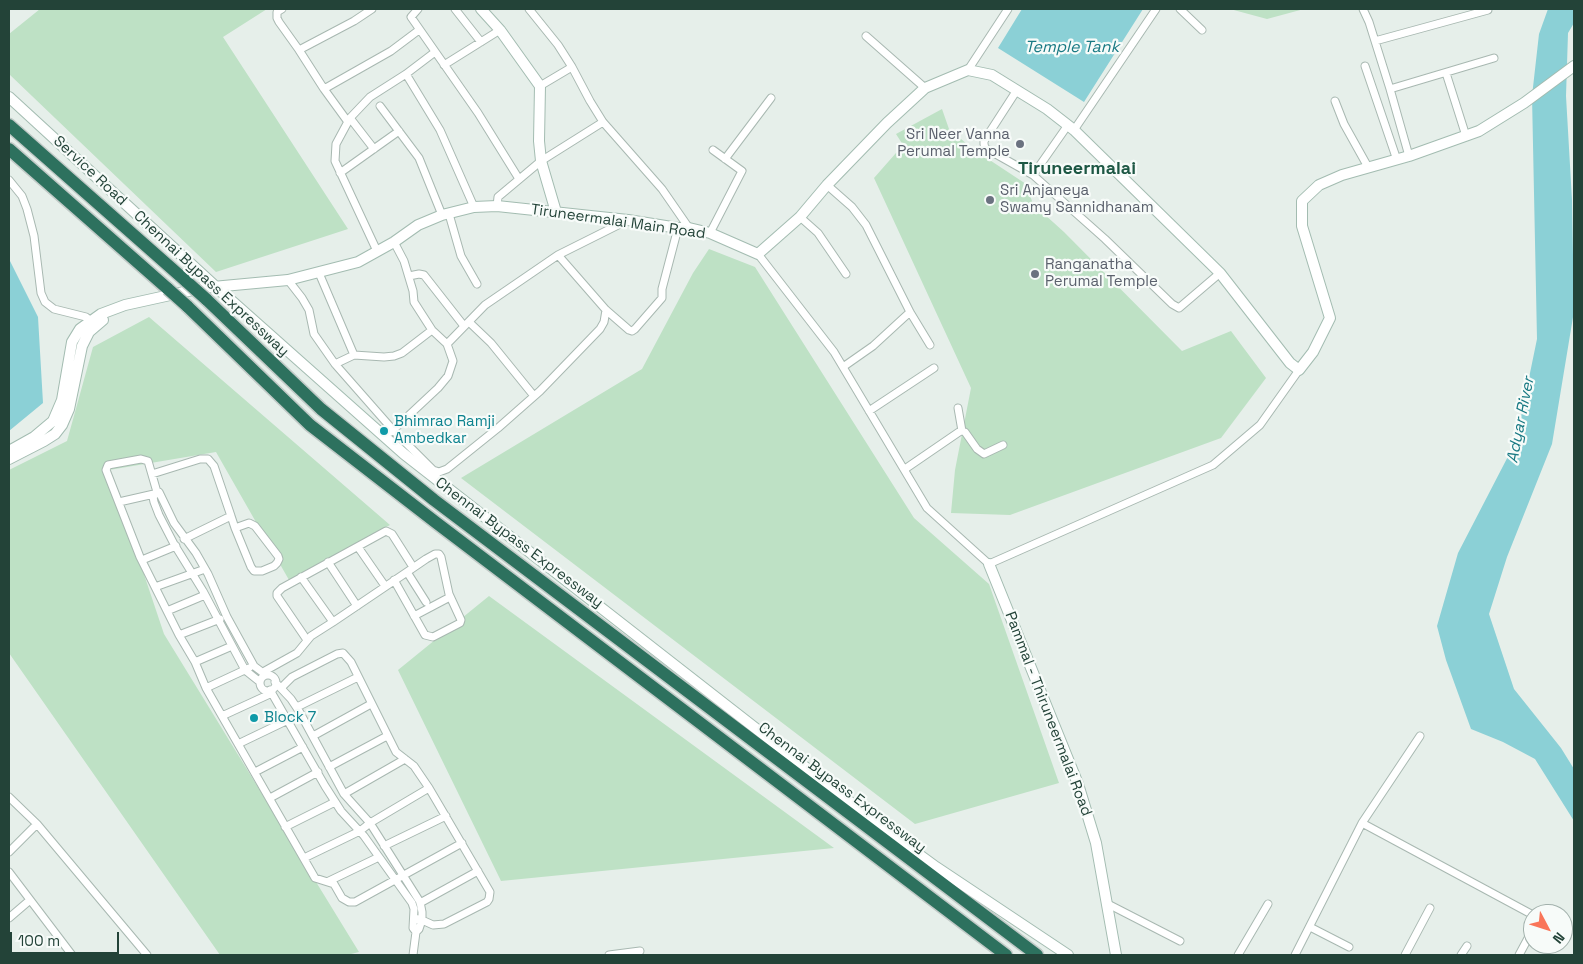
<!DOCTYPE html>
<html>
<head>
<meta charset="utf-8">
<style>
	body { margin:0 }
	#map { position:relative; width:1583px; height:964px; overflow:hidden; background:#e6efea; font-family:"Space Grotesk",sans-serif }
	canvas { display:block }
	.frame { position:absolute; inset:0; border:10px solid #234338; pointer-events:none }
	.north { position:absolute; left:1523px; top:904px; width:50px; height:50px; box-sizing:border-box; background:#f7fbf9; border:1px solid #a2b1ac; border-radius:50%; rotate:130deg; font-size:14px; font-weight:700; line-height:20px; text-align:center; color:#234338 }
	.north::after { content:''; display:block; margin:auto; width:18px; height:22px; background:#f97559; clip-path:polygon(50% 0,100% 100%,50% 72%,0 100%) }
	.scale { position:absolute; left:10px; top:932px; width:109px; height:22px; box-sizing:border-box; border:2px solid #234338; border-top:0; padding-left:6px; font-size:15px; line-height:18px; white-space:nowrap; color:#234338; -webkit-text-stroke:4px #f7fbf9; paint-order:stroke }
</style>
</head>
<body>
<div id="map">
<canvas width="1583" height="964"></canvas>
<div class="frame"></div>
<div class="north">N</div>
<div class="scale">100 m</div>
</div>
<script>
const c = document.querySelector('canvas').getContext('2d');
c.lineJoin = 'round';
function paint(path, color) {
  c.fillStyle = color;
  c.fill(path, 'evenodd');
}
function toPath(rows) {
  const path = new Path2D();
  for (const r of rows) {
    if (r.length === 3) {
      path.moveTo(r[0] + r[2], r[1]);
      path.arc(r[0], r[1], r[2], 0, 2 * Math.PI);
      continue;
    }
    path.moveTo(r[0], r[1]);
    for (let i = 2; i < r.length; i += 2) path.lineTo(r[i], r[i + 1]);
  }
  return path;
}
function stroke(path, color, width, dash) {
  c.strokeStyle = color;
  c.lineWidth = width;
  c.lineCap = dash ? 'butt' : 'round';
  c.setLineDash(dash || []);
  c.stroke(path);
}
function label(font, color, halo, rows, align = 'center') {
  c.font = font + ' "Space Grotesk",sans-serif';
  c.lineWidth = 4.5;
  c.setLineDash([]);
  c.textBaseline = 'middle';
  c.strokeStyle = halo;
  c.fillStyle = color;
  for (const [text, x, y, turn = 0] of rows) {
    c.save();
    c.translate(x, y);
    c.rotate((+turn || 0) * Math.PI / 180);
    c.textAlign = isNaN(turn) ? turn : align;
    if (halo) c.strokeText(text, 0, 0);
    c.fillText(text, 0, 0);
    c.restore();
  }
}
paint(toPath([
	[40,9,267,9,223,37,348,229,216,272,9,74,9,34],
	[1230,9,1304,9,1267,19],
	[942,109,949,129,973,149,1026,184,1033,204,1064,232,1182,351,1231,331,1266,378,1221,438,1010,515,951,513,955,470,971,388,874,178,903,145,896,134],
	[709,249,755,267,914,518,989,584,1059,783,915,824,461,478,642,369,693,273],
	[149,317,390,525,289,580,216,452,109,470,164,634,359,952,347,955,220,955,9,653,9,470,67,441,93,347],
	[489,596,834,848,501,881,398,670]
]), '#bee1c5');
paint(toPath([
	[1022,9,1143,9,1084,102,998,48],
	[1548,9,1574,9,1574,23,1568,33,1566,96,1572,200,1574,311,1552,444,1507,557,1489,614,1514,689,1561,748,1574,769,1574,821,1535,759,1503,742,1471,729,1446,660,1437,626,1458,553,1516,441,1537,339,1532,96,1539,34],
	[9,259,38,317,43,403,9,431]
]), '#8bd0d6');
const street = toPath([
	[282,9,277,12,277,18,279,22,299,50,324,89,348,122],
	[418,9,411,17,478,113,519,179],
	[455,9,481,42],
	[529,9,558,45,572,67,590,101,603,122,662,189,689,228],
	[1180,9,1202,30],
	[1363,9,1369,22,1390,89,1409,156],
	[866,36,925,88],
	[1375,41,1488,10,1488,9],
	[299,50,354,21,372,9],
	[444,65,500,30],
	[1365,66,1397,160],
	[968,70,1008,9],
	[1446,73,1466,136],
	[406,74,440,130,474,207],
	[540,86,572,67],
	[324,89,391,51,419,30],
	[1390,89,1494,58],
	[1017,90,984,141,984,144,985,148,1033,175,1105,239,1172,304,1179,308,1220,273],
	[1335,101,1344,124,1368,167],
	[380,106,419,158,442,215],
	[350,118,370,97,406,74,435,52],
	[1074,130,1156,9],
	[374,149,350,118,336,144,335,161,377,251],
	[725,159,771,98],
	[340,173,399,131],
	[1033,175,1068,125],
	[9,180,22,196,27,209,34,236,41,293,45,302,54,309,86,317,94,323],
	[827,185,852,207,866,225,910,312,930,345],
	[497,206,498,197,541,161,603,122],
	[449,214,461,256,477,284],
	[800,217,818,233,846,274],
	[710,233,742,171,713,150],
	[758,254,834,352,927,508,989,564,1213,465,1260,425,1299,370],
	[558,255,606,310,629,330,632,331,635,329,662,298,662,289,678,228],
	[319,273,354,355],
	[409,276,419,274,424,275,464,326],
	[288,280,302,298,309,310,314,334,335,364,393,430,433,470,439,472,447,469,498,428,540,391,600,329,604,322,606,310],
	[469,322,491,343,534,396],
	[447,344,485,305,558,255,628,220],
	[335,364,354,355,384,357,394,356,402,353,432,330],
	[843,367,873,346,910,312],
	[958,408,962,431],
	[869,411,934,368],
	[391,432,438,388,448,376,453,361,447,344,432,330,414,302,413,291,404,261,394,242],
	[905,469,959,432,962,431,965,432,977,449,984,454,1003,445],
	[152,474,200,459,208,459,214,466,231,516],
	[157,492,148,461,141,459,108,465,106,470,140,557,179,635,195,662,206,688,222,716,315,878,334,884,342,898,349,902,355,902,462,843],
	[119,502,154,494],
	[184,539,231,516,235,528,251,567,254,571,262,571,274,566,277,563,279,559,278,556,255,526,249,523,235,528],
	[358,547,385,586],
	[142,560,176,546],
	[328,562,357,606],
	[407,572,426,602],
	[301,577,333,622],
	[155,587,205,569],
	[167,611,205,595],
	[414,616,450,597],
	[179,635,220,619],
	[307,640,277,596,277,593,282,588,386,531,392,534,413,567],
	[195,662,232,646],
	[263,672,297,653,311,636,333,622,407,572,426,559,435,554,439,554,441,557,449,594,461,620,460,623,433,637,425,635,394,580],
	[268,683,8],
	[260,682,245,670,203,591,174,544,159,515,154,502,153,497,157,492,159,492,174,523,196,553,208,574,227,617,254,666,266,675],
	[275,682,291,699,299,711,344,794,370,823,420,902,422,912,422,920,419,929,416,932,413,955],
	[206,688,249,668],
	[281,688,292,677,337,654,343,653,351,662,396,752,414,766,429,788,490,892,489,899,487,902,444,924,433,925,422,920,414,918],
	[270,690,325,786,341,811,364,836,412,903,414,909,413,928,416,932],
	[297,707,358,677],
	[222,716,272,693],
	[313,736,371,704],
	[238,744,288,720],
	[329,767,387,736],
	[255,772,303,747],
	[344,794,405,759],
	[9,797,37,824,147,955],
	[270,798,318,772],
	[1362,823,1533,915],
	[285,827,335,802],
	[384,846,446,816],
	[9,852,37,824],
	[304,858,360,831,370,823,429,788],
	[9,872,72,955],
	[329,881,379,857],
	[420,903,478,871],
	[1106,903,1180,941],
	[9,918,30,900],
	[1310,927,1349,947],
	[609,955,640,951],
	[1238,955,1268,904],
	[1295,955,1362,823,1420,736],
	[1405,955,1430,908],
	[1461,955,1467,946],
	[1519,955,1533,929]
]);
const secondary = toPath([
	[481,9,500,30,540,86,539,141,541,161,556,212],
	[9,97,216,287,404,454,891,834,936,867,1068,955],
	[9,451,34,437,53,421,62,400,72,342,80,329,101,314,125,305,202,288,288,280,358,262,394,242,418,225,442,215,474,207,497,206,628,220,678,228,689,228,710,233,758,254,800,217,827,185,887,123,925,88,968,70,992,75,1047,109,1074,130,1220,273,1290,363,1299,370,1313,352,1330,318,1302,226,1302,201,1319,185,1342,175,1409,156,1479,131,1524,103,1574,66],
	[9,459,44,441,55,434,62,425,69,409,82,346,89,332,103,320],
	[989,564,1078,784,1096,843,1116,955]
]);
const highway = toPath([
	[9,125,187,282],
	[9,149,168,289],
	[206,299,321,409,434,500,1037,955],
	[187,306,310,425,434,521,1006,955]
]);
stroke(street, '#a8b8b1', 9);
stroke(secondary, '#a3bcb1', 12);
stroke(highway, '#c1cac7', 15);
stroke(street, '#fff', 7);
stroke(secondary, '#fff', 10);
stroke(highway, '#2d715e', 12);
const highwayBridge = toPath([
	[187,282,206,299],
	[168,289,187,306]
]);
stroke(highwayBridge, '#c1cac7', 15, []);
stroke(highwayBridge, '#2d715e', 12);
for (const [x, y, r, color] of [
	[1020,144,5,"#6b7280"],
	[990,200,5,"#6b7280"],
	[1035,274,5,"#6b7280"],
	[384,431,5,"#0f9aa8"],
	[254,718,5,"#0f9aa8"]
]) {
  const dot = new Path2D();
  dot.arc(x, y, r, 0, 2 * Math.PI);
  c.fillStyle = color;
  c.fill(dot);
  stroke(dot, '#f7fbf9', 2);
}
label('15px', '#5b616d', '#f7fbf9', [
	["Sri Neer Vanna",1010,135,"right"],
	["Perumal Temple",1010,152,"right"],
	["Sri Anjaneya",1000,191],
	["Swamy Sannidhanam",1000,208],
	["Ranganatha",1045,265],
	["Perumal Temple",1045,282]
], 'left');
label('15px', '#234338', '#f7fbf9', [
	["Service Road",90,171,43],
	["Tiruneermalai Main Road",618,222,8],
	["Chennai Bypass Expressway",211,284,43],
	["Chennai Bypass Expressway",519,543,37],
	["Pammal - Thiruneermalai Road",1048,714,69],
	["Chennai Bypass Expressway",842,788,37]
]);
label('15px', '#0d838f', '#f7fbf9', [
	["Bhimrao Ramji",394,422],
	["Ambedkar",394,439],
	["Block 7",264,718]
], 'left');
label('italic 16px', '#187983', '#f7fbf9', [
	["Temple Tank",1072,48],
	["Adyar River",1521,420,-79]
]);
label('bold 18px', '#1d5744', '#f7fbf9', [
	["Tiruneermalai",1077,169]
]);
</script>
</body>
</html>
